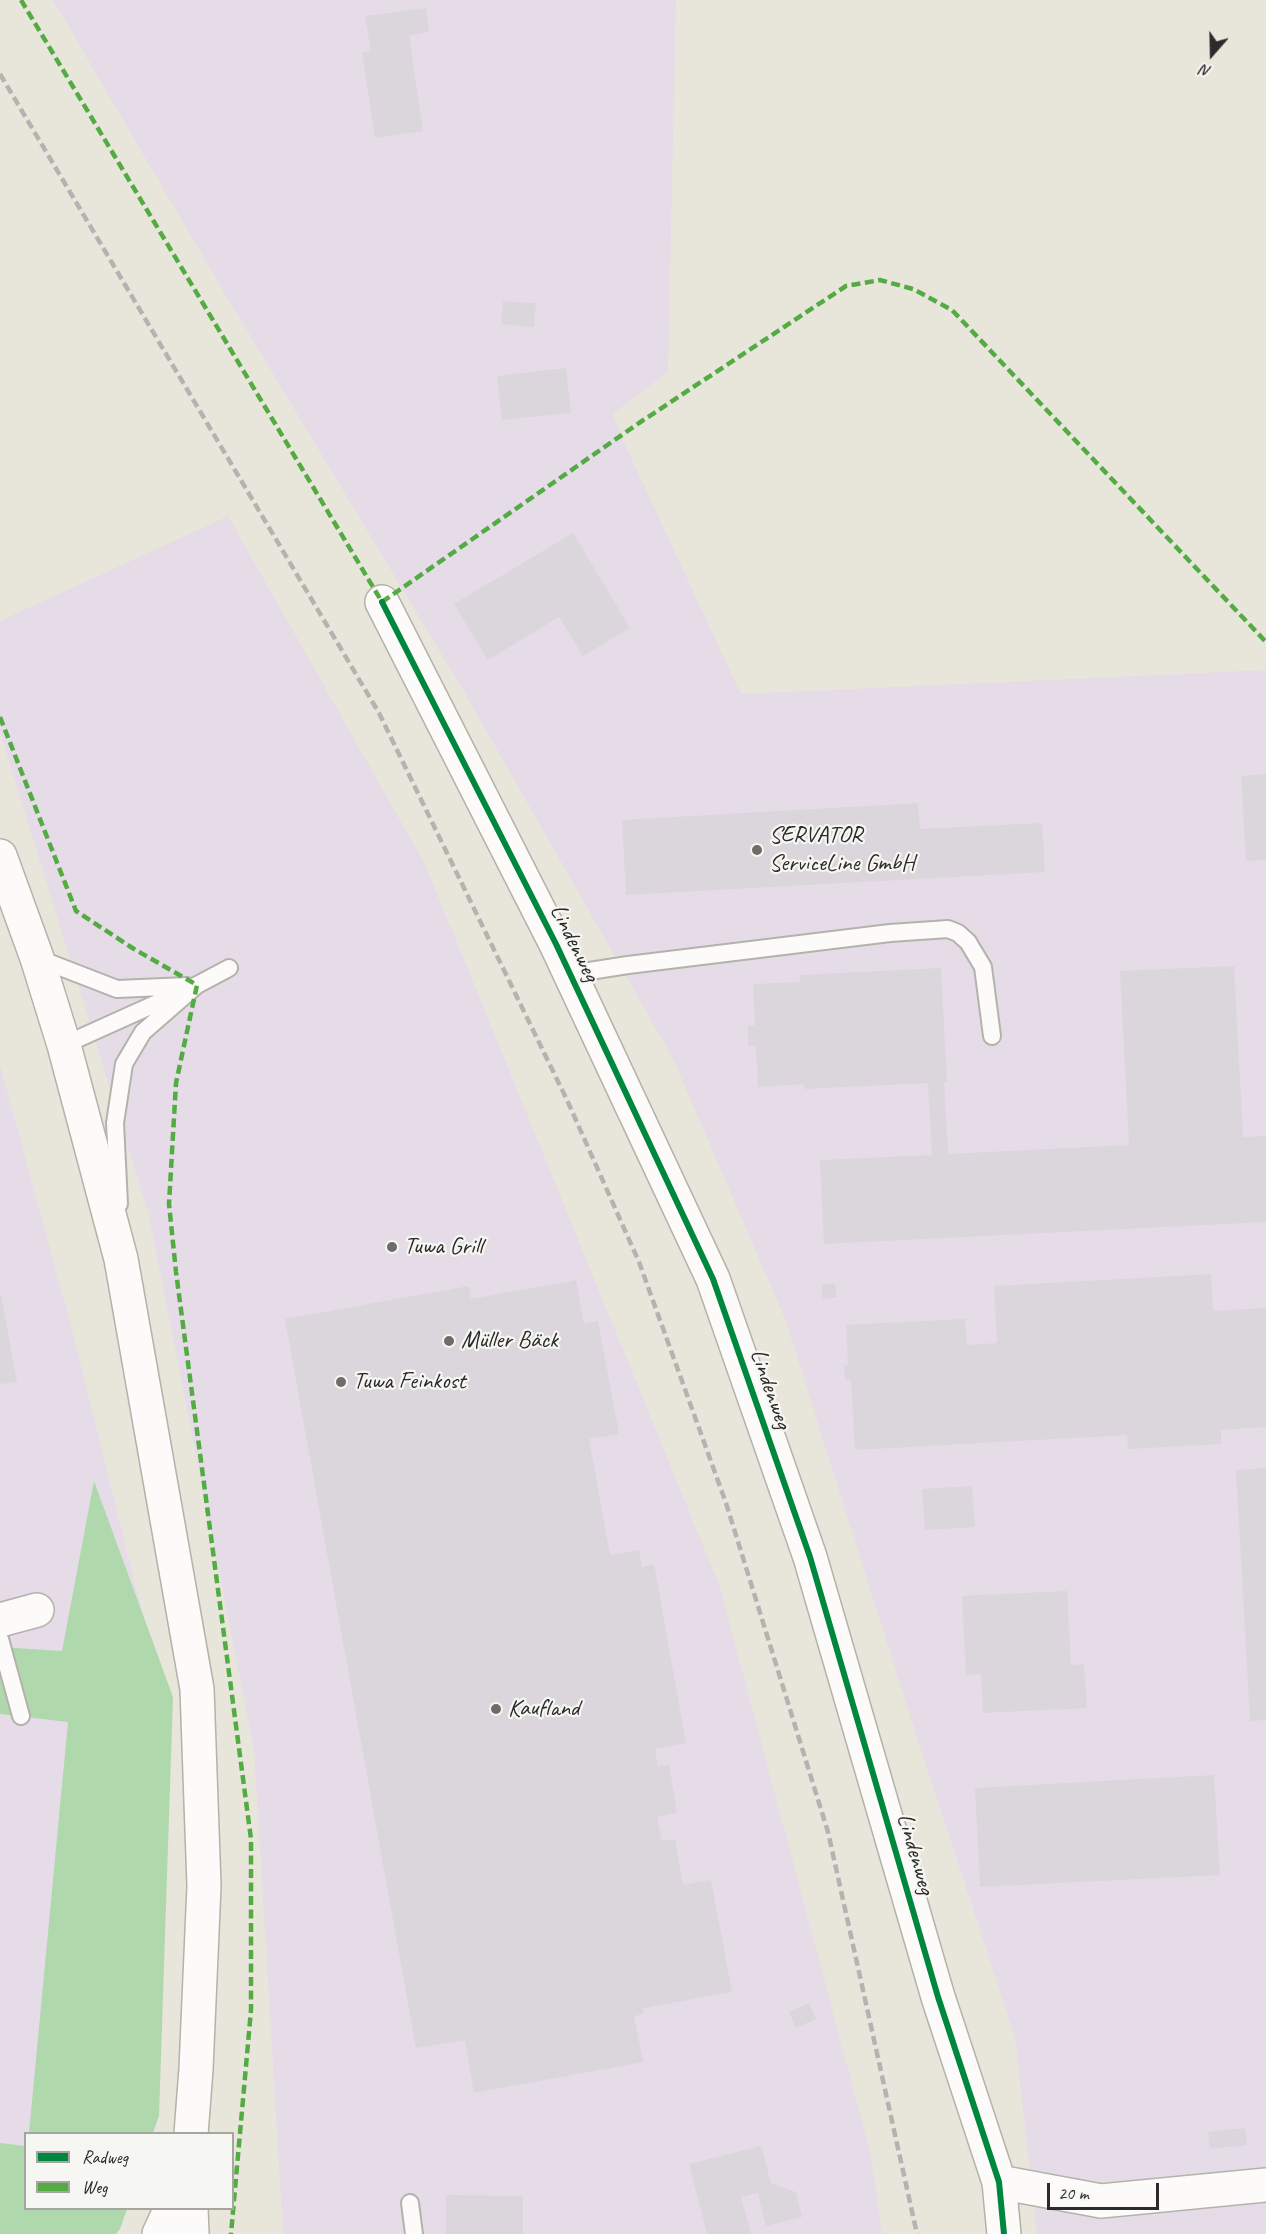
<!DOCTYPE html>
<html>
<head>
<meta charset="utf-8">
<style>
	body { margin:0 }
	#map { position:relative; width:1266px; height:2234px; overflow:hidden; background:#e8e6da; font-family:Caveat,sans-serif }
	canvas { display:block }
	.legend { position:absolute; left:24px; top:2132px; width:210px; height:78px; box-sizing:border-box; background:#f6f6f2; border:2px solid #a5a5a2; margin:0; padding:8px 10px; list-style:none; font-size:18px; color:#2b2b2b }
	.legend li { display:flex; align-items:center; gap:12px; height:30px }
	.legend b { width:30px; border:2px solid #a5a5a2 }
	.north { position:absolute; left:1182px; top:24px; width:60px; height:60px; -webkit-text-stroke:4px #f6f6f2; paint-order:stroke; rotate:200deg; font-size:16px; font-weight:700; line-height:24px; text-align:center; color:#2b2b2b }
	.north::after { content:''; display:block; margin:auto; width:21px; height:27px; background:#2b2b2b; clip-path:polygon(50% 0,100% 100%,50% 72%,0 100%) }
	.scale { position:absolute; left:1047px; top:2183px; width:112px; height:27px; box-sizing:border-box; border:3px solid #2b2b2b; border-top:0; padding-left:8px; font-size:18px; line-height:21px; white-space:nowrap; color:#2b2b2b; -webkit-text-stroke:4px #f6f6f2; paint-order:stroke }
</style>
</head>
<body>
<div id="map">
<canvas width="1266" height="2234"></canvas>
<ul class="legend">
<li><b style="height:8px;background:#00873e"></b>Radweg</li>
<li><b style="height:8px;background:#54ab44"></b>Weg</li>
</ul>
<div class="north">N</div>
<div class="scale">20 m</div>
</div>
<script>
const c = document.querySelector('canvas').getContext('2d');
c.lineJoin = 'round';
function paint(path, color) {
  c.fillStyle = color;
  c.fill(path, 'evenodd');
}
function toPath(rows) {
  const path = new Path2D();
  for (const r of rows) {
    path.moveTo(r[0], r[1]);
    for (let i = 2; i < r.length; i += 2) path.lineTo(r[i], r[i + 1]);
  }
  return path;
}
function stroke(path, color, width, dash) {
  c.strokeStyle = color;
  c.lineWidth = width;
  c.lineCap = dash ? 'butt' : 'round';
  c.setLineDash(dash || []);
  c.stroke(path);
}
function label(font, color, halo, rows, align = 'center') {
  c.font = font + ' Caveat,sans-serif';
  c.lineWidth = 4.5;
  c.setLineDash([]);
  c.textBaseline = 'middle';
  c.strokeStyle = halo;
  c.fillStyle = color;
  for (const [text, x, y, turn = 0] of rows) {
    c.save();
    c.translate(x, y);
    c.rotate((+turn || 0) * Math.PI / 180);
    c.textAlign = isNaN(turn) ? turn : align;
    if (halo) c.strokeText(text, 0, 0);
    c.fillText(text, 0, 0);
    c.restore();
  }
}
paint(toPath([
	[53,0,676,0,668,372,613,414,626,447,741,694,1266,670,1266,2234,1037,2234,1015,2038,908,1710,785,1319,673,1059,466,695,219,284],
	[228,516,425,864,720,1587,871,2155,882,2234,283,2234,254,1749,148,1212,0,732,0,621],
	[0,1064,70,1322,143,1615,105,2133,26,2134,26,2208,53,2234,0,2225]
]), '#e5dce8');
paint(toPath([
	[94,1481,173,1697,159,2116,153,2133,29,2133,68,1722,0,1714,0,1647,62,1651],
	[0,2143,25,2146,26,2208,127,2209,120,2229,116,2234,0,2234]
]), '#b0d8ad');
paint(toPath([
	[426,8,429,32,409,36,423,131,375,138,362,52,371,51,365,16],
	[503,301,536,303,534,327,501,324],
	[566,368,571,413,502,420,497,376],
	[573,533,630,628,583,656,559,617,488,660,454,604],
	[1266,774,1266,860,1246,861,1241,776],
	[918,803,920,829,1042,823,1045,872,626,895,622,820],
	[1234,966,1243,1137,1266,1136,1266,1222,824,1244,820,1160,932,1155,928,1083,804,1089,804,1084,758,1087,756,1046,748,1046,748,1026,755,1025,753,984,800,982,800,975,941,968,947,1082,944,1082,948,1154,1129,1145,1120,971],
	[1211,1274,1213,1311,1266,1308,1266,1427,1221,1430,1221,1444,1128,1449,1127,1435,855,1450,851,1380,845,1380,844,1365,848,1365,846,1325,965,1319,967,1345,997,1343,994,1286],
	[576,1280,584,1324,598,1321,619,1434,589,1439,610,1555,639,1550,642,1567,654,1564,686,1743,655,1749,658,1766,669,1765,677,1813,657,1817,662,1841,675,1839,683,1885,711,1880,732,1992,643,2008,644,2014,634,2016,643,2062,474,2093,465,2040,416,2048,285,1319,469,1286,471,1299],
	[835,1283,837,1297,823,1299,821,1285],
	[1,1295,17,1382,0,1384,0,1296],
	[1266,1468,1266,1720,1250,1721,1236,1470],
	[972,1486,975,1527,925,1530,922,1489],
	[1067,1591,1071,1665,1084,1664,1087,1708,983,1713,981,1674,966,1675,962,1596],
	[1214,1775,1220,1875,980,1887,975,1788],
	[809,2003,816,2019,796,2028,789,2012],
	[1245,2128,1247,2145,1210,2149,1208,2132],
	[761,2146,771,2183,796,2192,802,2217,766,2226,758,2193,741,2197,751,2234,707,2234,689,2164],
	[446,2195,523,2196,523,2234,446,2234]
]), '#dbd6dc');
const lane = toPath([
	[37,958,117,989,187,986],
	[570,974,628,965,890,933,948,929,958,933,968,942,983,967,992,1036],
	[64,1045,197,985,229,968],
	[119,1204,115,1123,124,1064,143,1032,197,985],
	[0,1639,21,1716],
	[410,2203,414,2234]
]);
const street = toPath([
	[382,602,556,944,713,1279,810,1557,938,1997,999,2182,1004,2234],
	[0,1620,37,1610],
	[999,2182,1101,2201,1266,2185]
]);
const secondary = toPath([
	[0,856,37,958,64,1045,121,1259,197,1689,204,1886,196,2069,191,2134],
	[191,2208,192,2234],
	[159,2234,171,2208]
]);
stroke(lane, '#b3b2ab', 20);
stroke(street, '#b3b2ab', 36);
stroke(secondary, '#b3b2ab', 36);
stroke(lane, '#fcfbf9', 16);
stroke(street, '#fcfbf9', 33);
stroke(secondary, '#fcfbf9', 33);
stroke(toPath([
	[0,74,379,713,567,1100,639,1262,726,1503,828,1832,917,2234]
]), '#b3b3b1', 4.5, [9, 4.5]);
stroke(toPath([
	[21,0,382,602,639,423,846,286,880,280,913,289,952,310,1266,642],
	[0,717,76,911,134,949,197,985,176,1083,169,1204,176,1272,251,1839,251,2010,231,2234]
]), '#54ab44', 4.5, [9, 4.5]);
stroke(toPath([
	[382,602,556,944,713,1279,810,1557,938,1997,999,2182,1004,2234]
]), '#00873e', 6);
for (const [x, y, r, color] of [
	[757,850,6,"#6d6c68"],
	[392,1247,6,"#6d6c68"],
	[449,1341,6,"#6d6c68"],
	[341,1382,6,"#6d6c68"],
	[496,1709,6,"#6d6c68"]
]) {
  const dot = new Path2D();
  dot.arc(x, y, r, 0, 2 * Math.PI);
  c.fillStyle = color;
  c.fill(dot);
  stroke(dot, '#f6f6f2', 2);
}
label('24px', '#2b2b2b', '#f6f6f2', [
	["SERVATOR",769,836],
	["ServiceLine GmbH",769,864],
	["Tuwa Grill",404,1247],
	["Müller Bäck",461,1341],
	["Tuwa Feinkost",353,1382],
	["Kaufland",508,1709]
], 'left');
label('24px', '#2b2b2b', '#f6f6f2', [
	["Lindenweg",574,943,64],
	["Lindenweg",770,1389,71],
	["Lindenweg",915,1854,74]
]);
</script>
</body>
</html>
